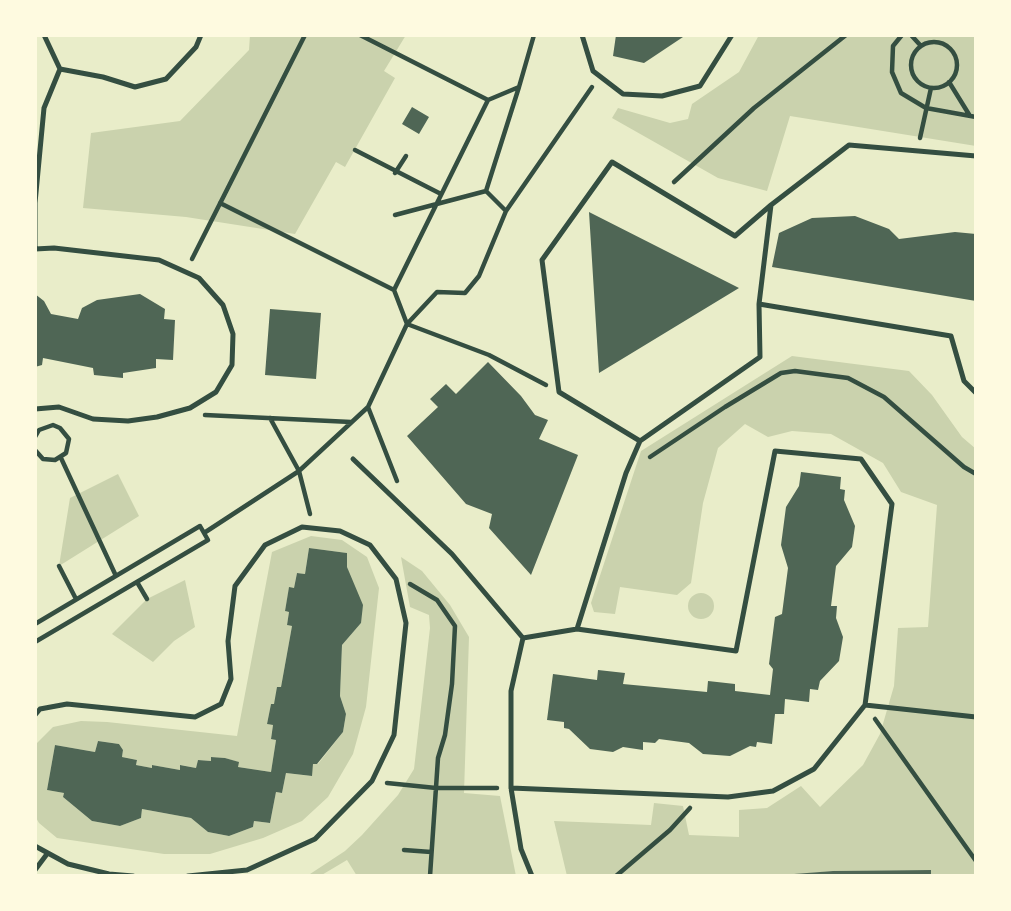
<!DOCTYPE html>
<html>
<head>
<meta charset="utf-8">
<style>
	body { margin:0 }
	#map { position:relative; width:1011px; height:911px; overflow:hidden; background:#e9edc9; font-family:"PT Sans Narrow",sans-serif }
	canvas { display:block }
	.frame { position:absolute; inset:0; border:37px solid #fefae0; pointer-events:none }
</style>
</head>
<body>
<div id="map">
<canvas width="1011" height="911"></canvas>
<div class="frame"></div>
</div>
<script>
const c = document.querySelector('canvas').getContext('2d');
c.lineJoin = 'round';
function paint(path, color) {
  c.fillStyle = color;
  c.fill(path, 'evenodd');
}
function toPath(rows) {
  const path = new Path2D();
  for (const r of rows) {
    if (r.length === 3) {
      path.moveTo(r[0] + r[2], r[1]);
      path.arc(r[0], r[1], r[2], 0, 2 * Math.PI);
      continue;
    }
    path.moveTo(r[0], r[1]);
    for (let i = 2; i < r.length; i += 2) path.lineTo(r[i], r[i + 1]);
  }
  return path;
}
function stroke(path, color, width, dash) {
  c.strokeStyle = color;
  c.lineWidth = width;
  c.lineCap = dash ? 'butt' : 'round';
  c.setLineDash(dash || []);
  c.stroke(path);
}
paint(toPath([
	[250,35,406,35,384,71,395,78,345,167,336,162,295,234,186,217,83,208,91,133,180,121,249,50],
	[759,35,976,35,976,146,790,116,767,191,718,178,612,118,618,108,670,123,688,119,692,104,739,72],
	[792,356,909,371,932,395,962,437,976,449,976,876,931,876,931,870,833,871,775,876,567,876,554,821,651,825,654,803,683,806,689,835,739,837,739,810,767,808,801,786,820,807,863,765,880,734,894,686,898,628,928,627,937,505,901,492,883,463,831,434,792,431,768,437,745,424,718,448,703,503,691,583,677,595,620,587,615,614,594,612,591,603,641,451],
	[118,474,139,516,59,566,70,498],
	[311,536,342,540,367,557,379,588,366,707,353,754,328,797,302,821,263,838,210,854,164,854,57,838,39,823,35,816,35,745,53,727,81,721,107,722,237,736,272,552],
	[309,548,347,553,347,567,361,623,342,645,340,696,346,714,343,732,318,764,313,764,311,776,286,773,282,793,276,792,270,823,254,821,253,827,229,836,208,832,191,818,142,809,141,818,120,826,92,821,63,797,64,793,47,790,55,745,95,752,98,741,119,744,123,750,122,757,137,760,136,765,152,768,152,765,180,770,181,765,196,768,198,760,211,761,212,757,225,758,238,762,238,767,271,772,276,740,271,738,273,725,267,724,271,704,274,704,281,687,292,626,287,625,289,612,285,611,289,588,294,588,297,573,305,574],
	[401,557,422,571,450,605,469,637,464,793,500,796,516,876,357,876,347,860,320,876,307,876,345,851,362,835,398,795,414,769,430,628,429,615,410,607],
	[185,580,195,627,174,641,153,662,112,634,147,599],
	[701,606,13]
]), '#cad2ad');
paint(toPath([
	[616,35,686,35,644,63,613,56],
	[412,107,429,117,419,134,402,124],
	[589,212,739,288,599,373],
	[855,216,889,229,899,239,955,232,976,234,976,301,772,267,779,233,812,218],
	[35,294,44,301,51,314,78,319,82,308,97,300,140,294,165,309,164,319,175,320,173,360,156,359,156,368,123,373,123,378,94,375,93,368,43,358,42,365,35,367],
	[270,309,321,313,316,379,265,375],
	[488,362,521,396,535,415,548,420,539,439,578,455,531,575,489,528,492,514,466,504,407,436,438,407,430,399,446,384,456,394],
	[801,472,841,477,840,489,845,490,844,500,855,526,852,547,836,566,831,606,837,606,836,618,843,637,839,661,820,681,818,690,810,689,809,702,785,699,784,714,775,714,772,744,757,742,756,747,750,746,730,756,703,754,689,743,659,739,655,743,643,742,643,750,623,747,613,752,590,749,569,729,564,728,564,722,547,720,553,674,597,680,598,670,625,673,623,684,707,692,708,681,735,684,735,691,770,695,773,669,769,664,775,617,782,614,788,568,781,545,786,507,799,486],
	[309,548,347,553,347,567,363,605,361,623,342,645,340,696,346,714,343,732,317,764,313,764,312,776,286,773,282,793,276,792,270,823,254,821,253,827,229,836,208,832,191,818,142,809,141,818,120,826,92,821,63,797,64,793,47,790,55,745,95,752,98,741,119,744,123,750,122,757,137,760,136,765,152,768,152,765,180,770,180,765,196,768,198,760,211,761,211,757,225,758,239,762,238,767,271,772,276,740,271,739,273,725,267,724,271,704,274,704,277,687,281,687,292,626,287,625,289,612,285,611,289,587,294,588,297,573,305,574],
	[931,870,931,876,794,876,794,874,833,871]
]), '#4f6655');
stroke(toPath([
	[360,35,488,100,394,290,407,324,489,355,546,385],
	[902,35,893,46,892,72,901,93,926,108,976,117],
	[911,35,921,46],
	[934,65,23],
	[949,82,970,116],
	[488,100,519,87,534,35],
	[920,138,931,88],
	[355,150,441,194],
	[395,173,406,156],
	[674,182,754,108,846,35],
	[486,191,519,87],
	[220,203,394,290],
	[395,215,486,191,506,211],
	[192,259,305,35],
	[368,407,397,481],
	[205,415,351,422],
	[270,418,299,471,310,514],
	[35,437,39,430,53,425,60,428,69,439,66,453,55,460,43,459,35,450],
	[650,457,725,407,781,373,795,371,848,378,884,397,964,467,976,474],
	[61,458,116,576],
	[204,533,299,471,368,407,407,324,437,292,465,293,479,276,506,211,592,87],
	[59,566,76,599],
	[137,582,147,599],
	[410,584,437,600,455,626,452,684,445,735,438,758,430,876],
	[35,624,200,526,208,540,35,642],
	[875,719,976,861],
	[387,783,436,788,497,788],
	[404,850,431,852],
	[616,876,670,830,690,808]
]), '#344e41', 4.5);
stroke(toPath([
	[582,35,593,71,623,94,662,96,700,86,732,35],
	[60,69,103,77,135,87,166,79,196,47,201,35],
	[976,156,849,145,771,205,759,304,951,336,964,381,976,393],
	[35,249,54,248,159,260,199,278,223,305,233,334,232,365,216,392,190,408,157,417,128,421,93,419,59,407,35,409],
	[35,249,35,203,44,108,60,69,44,35],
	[640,441,559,392,542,260,612,162,735,236,771,205],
	[353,459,452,554,523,638],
	[577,629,626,473,640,441,760,357,759,304],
	[865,705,976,717],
	[35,715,40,709,67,704,195,717,221,704,231,679,228,641,235,586,265,545,302,527,340,531,370,545,396,579,406,623,394,735,372,781,315,839,247,870,188,876],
	[511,788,728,797,773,791,814,769,865,705,892,504,861,459,775,451,736,651,577,629,523,638,511,691,511,788,521,849,532,876],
	[35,846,68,864,109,874,133,876],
	[35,870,47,854]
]), '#344e41', 5);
</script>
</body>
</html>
